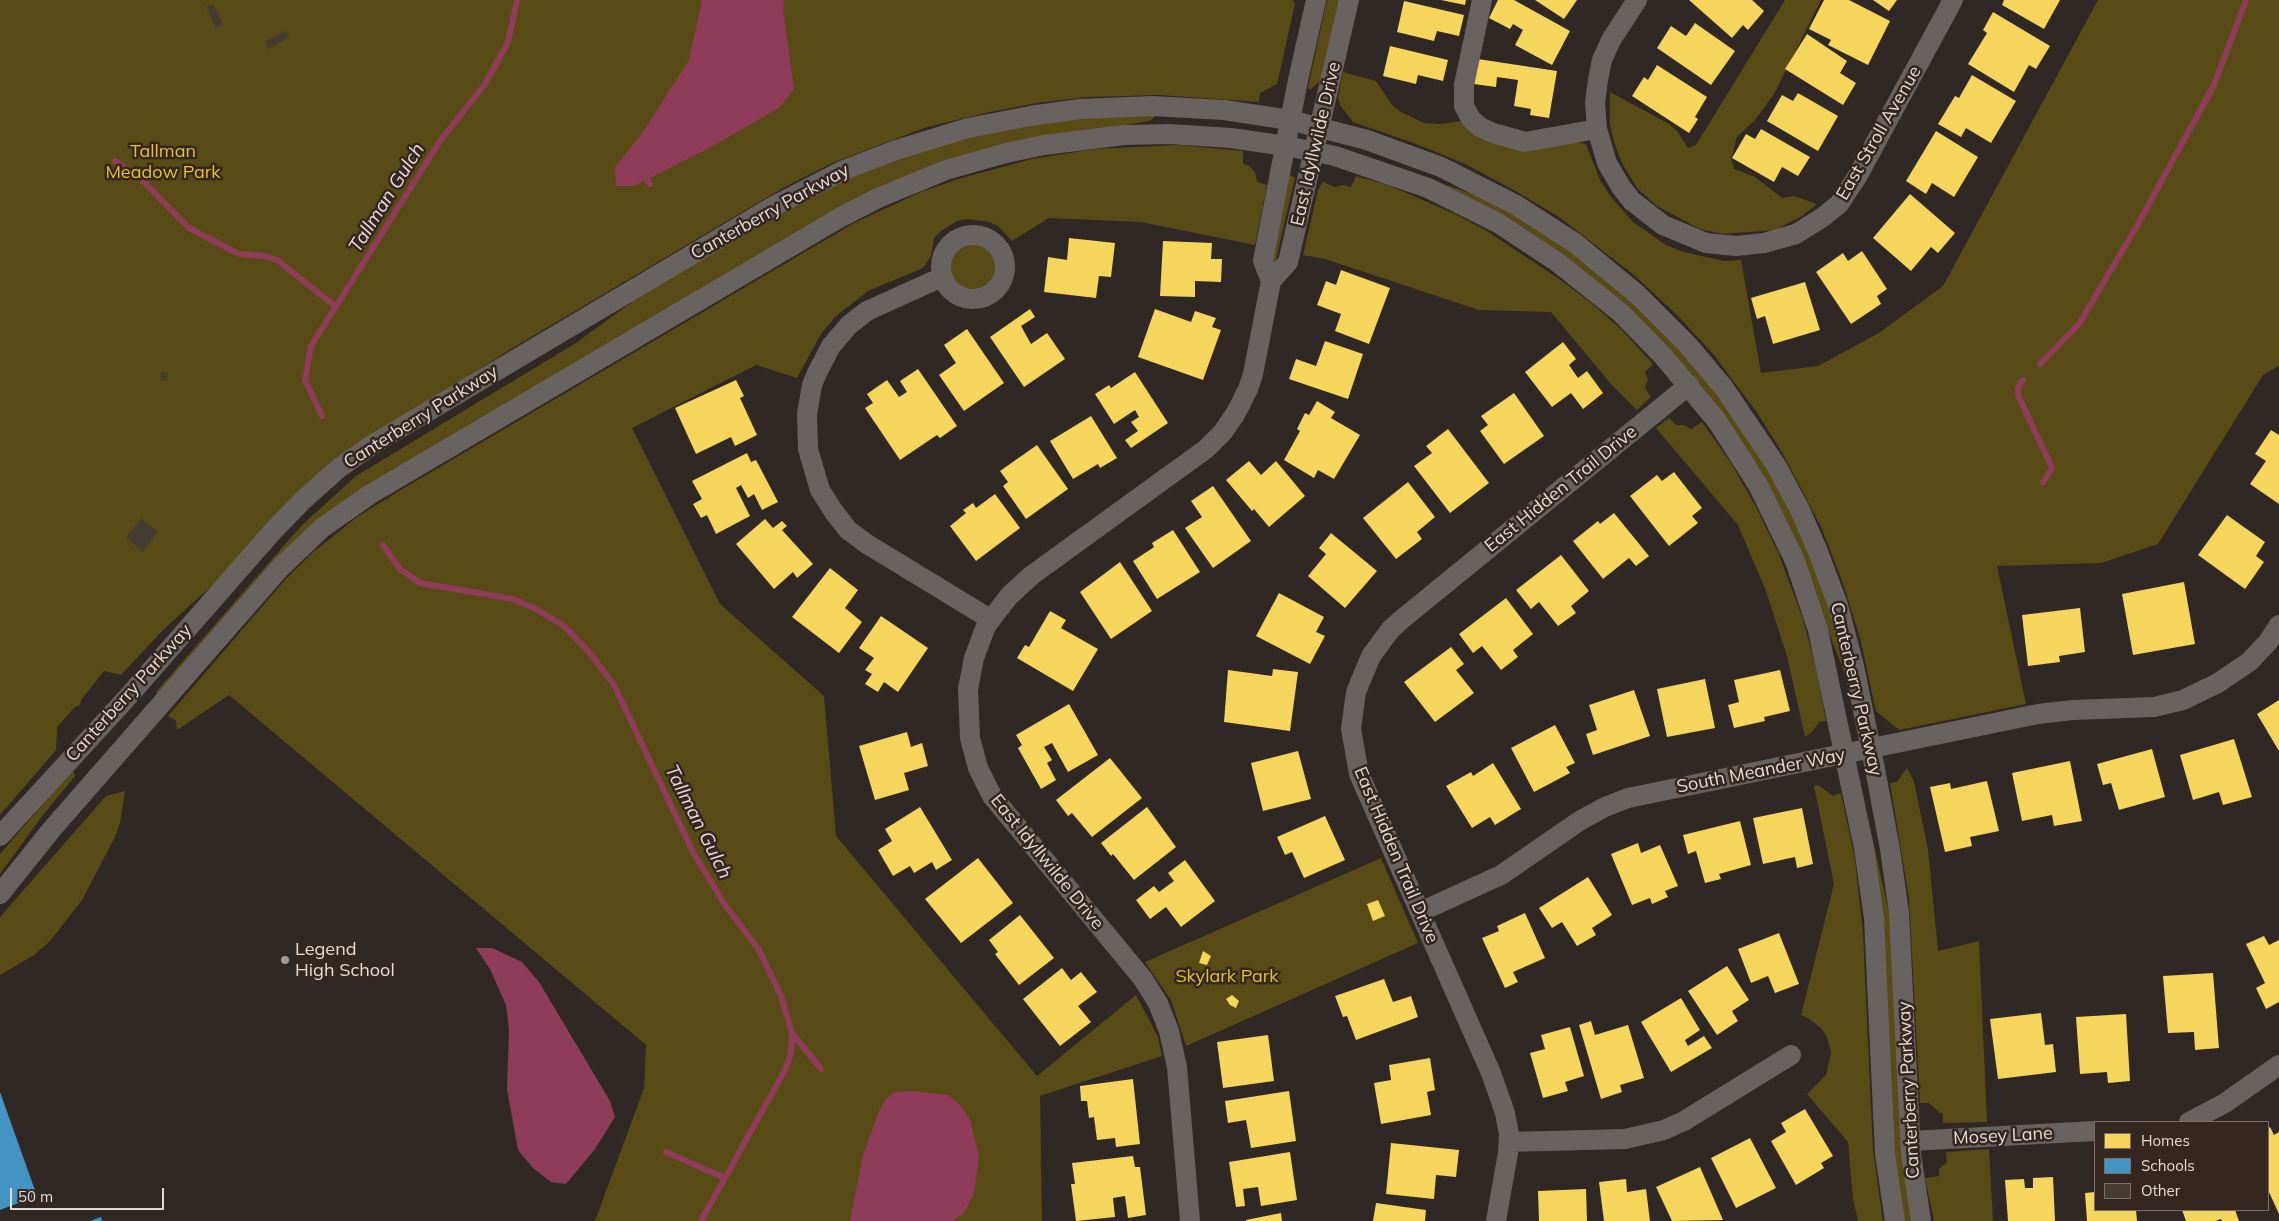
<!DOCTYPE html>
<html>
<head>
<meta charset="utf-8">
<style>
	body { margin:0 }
	#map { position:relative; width:2279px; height:1221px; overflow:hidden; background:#2f2825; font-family:Mulish,sans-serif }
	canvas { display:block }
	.legend { position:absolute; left:2094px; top:1121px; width:175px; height:90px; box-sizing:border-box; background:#342720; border:1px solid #7a6f69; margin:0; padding:6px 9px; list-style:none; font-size:15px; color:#e4dbd6 }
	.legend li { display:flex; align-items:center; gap:10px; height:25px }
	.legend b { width:25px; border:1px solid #7a6f69 }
	.scale { position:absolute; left:10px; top:1188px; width:154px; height:22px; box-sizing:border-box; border:2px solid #e4dbd6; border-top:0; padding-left:6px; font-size:15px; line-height:18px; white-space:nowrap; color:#e4dbd6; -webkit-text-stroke:4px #342720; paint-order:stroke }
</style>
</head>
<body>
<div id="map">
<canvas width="2279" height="1221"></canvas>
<ul class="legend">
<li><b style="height:14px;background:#f6d55c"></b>Homes</li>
<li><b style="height:14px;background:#4393c3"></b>Schools</li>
<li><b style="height:14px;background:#463d32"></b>Other</li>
</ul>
<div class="scale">50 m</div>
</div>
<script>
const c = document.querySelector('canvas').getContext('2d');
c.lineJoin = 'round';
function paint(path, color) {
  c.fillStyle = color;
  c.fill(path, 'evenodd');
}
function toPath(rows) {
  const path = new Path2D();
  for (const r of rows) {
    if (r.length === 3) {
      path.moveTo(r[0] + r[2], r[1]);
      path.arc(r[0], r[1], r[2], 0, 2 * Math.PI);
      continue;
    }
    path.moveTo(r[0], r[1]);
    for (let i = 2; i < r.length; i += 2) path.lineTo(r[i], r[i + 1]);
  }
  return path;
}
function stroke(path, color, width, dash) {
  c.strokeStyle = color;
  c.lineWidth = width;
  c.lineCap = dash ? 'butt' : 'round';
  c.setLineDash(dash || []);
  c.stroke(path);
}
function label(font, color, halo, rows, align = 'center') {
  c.font = font + ' Mulish,sans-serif';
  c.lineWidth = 5;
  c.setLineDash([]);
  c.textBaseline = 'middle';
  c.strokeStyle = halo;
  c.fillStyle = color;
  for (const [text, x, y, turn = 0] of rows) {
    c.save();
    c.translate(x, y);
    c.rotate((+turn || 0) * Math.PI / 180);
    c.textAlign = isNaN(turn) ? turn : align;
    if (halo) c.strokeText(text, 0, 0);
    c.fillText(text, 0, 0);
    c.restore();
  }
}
paint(toPath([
	[0,0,1293,0,1295,4,1277,84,1260,93,1259,102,1160,95,1087,97,1037,103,990,112,927,127,832,163,783,188,511,349,419,408,227,572,165,628,121,675,104,671,81,700,80,705,75,707,57,727,56,750,0,815],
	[1327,0,1339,0,1321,80,1310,90,1308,87],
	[1785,0,1821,0,1774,94,1755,120,1737,137,1731,159,1734,169,1755,177,1782,198,1794,196,1817,204,1802,216,1775,230,1723,234,1700,229,1657,206,1637,188,1622,163,1614,142,1610,124,1610,92,1669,124,1677,131,1688,148,1696,145],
	[2098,0,2279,0,2279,366,2263,375,2158,544,2101,563,1997,566,2026,704,1899,730,1876,711,1860,638,1843,583,1821,527,1783,454,1756,411,1713,354,1677,315,1634,275,1559,217,1512,189,1465,164,1419,145,1353,122,1340,105,1338,98,1343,72,1376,81,1392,105,1401,112,1424,123,1441,124,1461,121,1586,144,1600,180,1611,197,1633,222,1666,245,1684,252,1724,261,1741,260,1761,373,1818,366,1879,333,1943,286],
	[1154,115,1155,117,1149,121,1100,129,963,157,377,483,158,695,156,692,301,526,356,476,576,343,666,277,844,178,959,138,1065,118],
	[1178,145,1243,151,1243,164,1249,166,1255,172,1257,182,1267,185,1255,245,1141,222,1049,218,1012,241,998,226,990,222,967,219,957,221,941,231,934,238,931,256,923,268,868,291,835,317,821,334,797,378,756,365,632,428,720,604,824,696,836,836,1037,1076,1136,995,1158,1037,1162,1056,1040,1096,1042,1221,595,1221,644,1088,646,1045,229,695,177,730,176,721,168,716,284,581,311,554,357,517,404,488,854,223,921,192,958,179,1032,159,1095,149],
	[1387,164,1481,197,1547,233,1623,292,1698,368,1772,472,1829,598,1847,679,1801,561,1639,321],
	[1290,175,1295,178,1275,264,1270,259,1288,177],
	[1356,176,1388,185,1455,214,1487,231,1562,281,1590,302,1621,329,1653,364,1645,372,1648,379,1645,388,1651,397,1637,410,1611,384,1551,312,1479,310,1325,259,1303,255,1318,190,1323,182,1335,187,1343,185,1351,187],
	[972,267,24],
	[1669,418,1676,425,1684,425,1691,429,1702,422,1731,463,1756,507,1778,552,1803,619,1816,668,1826,721,1819,722,1812,732,1805,737,1787,656,1766,591,1738,525,1656,428],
	[1907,768,1914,782,1928,849,1938,951,1979,941,1987,1122,1943,1123,1943,1113,1940,1113,1929,1103,1920,1103,1909,898,1890,783,1897,782],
	[71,772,74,772,75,776,43,815,0,874,0,854],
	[1818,785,1833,796,1841,793,1855,860,1863,933,1873,1150,1883,1221,1858,1221,1853,1199,1848,1142,1807,1094,1826,1075,1831,1053,1827,1037,1821,1028,1808,1018,1801,1015,1834,884,1814,786],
	[125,791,120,823,115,837,82,900,50,941,34,955,0,975,0,917,106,796],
	[1869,823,1890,917,1913,1221,1901,1221,1893,1170],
	[1381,858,1418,943,1186,1046,1171,1000,1145,962],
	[1989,1149,1993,1221,1934,1221,1925,1178,1939,1176,1939,1169,1947,1162,1946,1152]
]), '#594b15');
paint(toPath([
	[702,0,784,0,783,10,794,89,779,108,711,147,634,186,616,186,615,167,641,135,689,60],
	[476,948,492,948,522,962,539,982,610,1101,615,1117,595,1149,566,1184,551,1182,533,1168,518,1150,507,1089,509,1029,506,1005,490,969],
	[912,1091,948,1095,961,1106,970,1120,979,1156,974,1194,964,1213,953,1221,850,1221,863,1155,880,1109,886,1099,895,1092]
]), '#8f3c5a');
paint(toPath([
	[1441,0,1466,0,1465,5],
	[1498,0,1514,0,1570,31,1552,65,1515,45,1523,30,1513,24,1510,29,1489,18],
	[1535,0,1577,0,1564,19],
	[1689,0,1752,0,1764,11,1748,30,1743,25,1732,38],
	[1824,0,1849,0,1890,21,1868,65,1828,45,1831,40,1809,29],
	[1873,0,1897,0,1889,11],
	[2004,0,2060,0,2044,29,2002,5],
	[1404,1,1464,15,1459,36,1437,31,1434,41,1397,32],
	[1993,12,2050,46,2036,69,2029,65,2014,92,1968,64,1987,33,1983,30],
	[1695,23,1735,51,1711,85,1657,48,1671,26,1686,36],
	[1807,34,1847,61,1840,73,1856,83,1843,105,1785,69],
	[1390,46,1448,60,1443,81,1418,75,1416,84,1383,76],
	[1478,59,1557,71,1549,118,1530,115,1531,109,1514,106,1518,80,1497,77,1496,87,1474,84],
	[1657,65,1707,97,1695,117,1698,119,1689,133,1632,96,1644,77,1648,80],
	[1972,75,2016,101,1991,143,1966,128,1961,137,1938,124,1955,96,1959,98],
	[1798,93,1838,116,1818,151,1767,121,1782,95,1793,101],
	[1761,129,1810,157,1798,176,1782,167,1774,182,1732,158,1746,134,1755,139],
	[1936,131,1978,157,1954,197,1932,183,1926,194,1906,181],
	[1910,194,1955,233,1938,253,1931,247,1911,271,1873,238],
	[1069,238,1115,243,1111,277,1099,276,1096,298,1044,292,1048,257,1067,260],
	[1163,241,1212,243,1211,259,1222,259,1221,282,1195,281,1195,297,1160,296],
	[1862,251,1887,289,1877,296,1881,304,1851,324,1816,272,1843,253,1848,261],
	[1341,270,1390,288,1369,344,1335,331,1341,314,1317,305,1326,281,1336,285],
	[1805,282,1820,330,1773,344,1765,316,1757,319,1751,298],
	[1030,309,1035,317,1021,326,1031,344,1047,333,1065,359,1024,387,990,337],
	[1155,309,1191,322,1195,311,1216,318,1212,327,1221,330,1203,380,1138,357],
	[967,329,1004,383,964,411,939,375,956,363,944,345],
	[1325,341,1363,354,1348,399,1289,379,1296,359,1316,366],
	[1563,342,1576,359,1569,365,1578,378,1587,371,1603,393,1583,409,1571,393,1552,407,1525,372],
	[918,369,957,426,940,438,937,435,900,460,865,408,873,403,867,394,887,380,899,397,907,392,900,381],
	[1135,372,1168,423,1131,448,1125,440,1138,431,1131,422,1139,417,1135,410,1114,424,1095,394,1109,385,1111,388],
	[736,380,744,396,740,398,757,435,735,446,731,437,696,454,675,408],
	[1514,393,1544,436,1504,464,1480,431,1488,425,1481,416],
	[1317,401,1335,412,1331,418,1360,435,1334,479,1318,470,1314,478,1284,460,1300,431,1297,429,1305,413,1309,415],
	[1091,416,1117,458,1100,468,1098,464,1073,479,1050,441],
	[1448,429,1489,483,1450,513,1414,466,1432,453,1426,446],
	[2271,430,2279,435,2279,504,2250,484,2266,461,2255,454],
	[1037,445,1068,489,1026,519,1003,486,1008,482,1000,471],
	[747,453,751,462,756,460,778,502,762,510,754,494,748,498,741,485,736,488,750,516,716,534,707,515,701,518,693,504,702,499,692,481],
	[1249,461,1261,475,1276,461,1305,496,1269,527,1254,509,1252,511,1226,480],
	[1674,472,1702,508,1692,516,1698,523,1669,546,1630,496,1657,475,1662,481],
	[1408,482,1435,517,1417,532,1422,539,1396,559,1363,518],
	[1213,486,1251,541,1213,568,1185,528,1202,517,1191,501],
	[995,494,1020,528,976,561,950,526,966,513,963,510,973,503,976,508],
	[1614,513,1649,556,1636,566,1629,558,1603,579,1573,541,1598,521,1600,524],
	[2227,515,2265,542,2256,556,2264,562,2245,589,2198,555],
	[765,519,773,528,782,521,787,526,782,530,813,564,797,578,793,572,774,589,736,544],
	[1173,530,1200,572,1157,599,1133,561,1154,547,1152,543],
	[1331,533,1377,571,1345,608,1308,576,1326,554,1319,548],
	[1561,555,1589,591,1571,606,1576,613,1558,626,1539,602,1531,609,1516,590],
	[1120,562,1152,611,1111,639,1080,592],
	[830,568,858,590,845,608,862,622,839,653,792,617],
	[2184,582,2195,644,2133,655,2122,594],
	[1279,593,1324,617,1316,632,1325,636,1310,664,1256,636],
	[1506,598,1533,634,1513,650,1518,657,1501,670,1482,646,1473,653,1459,634],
	[2080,608,2085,652,2059,656,2060,662,2028,666,2022,615],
	[1050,611,1066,620,1061,628,1098,649,1073,691,1017,658,1025,645,1029,647],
	[881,616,928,648,898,692,884,682,878,692,865,684,872,674,865,670,874,658,859,648],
	[1451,647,1464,664,1456,670,1474,693,1435,722,1404,682],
	[1273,669,1298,672,1290,731,1224,722,1228,670,1272,676],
	[1780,670,1790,711,1764,717,1765,721,1734,728,1728,705,1739,702,1734,680],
	[1705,679,1715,728,1667,737,1657,689],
	[1634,690,1650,736,1593,755,1586,734,1597,730,1589,705],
	[2279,700,2279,751,2257,714],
	[1069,704,1098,755,1068,772,1052,743,1044,747,1052,760,1047,763,1056,780,1041,789,1018,748,1022,745,1016,735],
	[1555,725,1575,763,1566,767,1570,773,1534,792,1511,748],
	[907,732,911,747,922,743,928,766,904,773,909,790,875,800,859,746],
	[2234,739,2252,797,2223,805,2219,792,2193,800,2180,755],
	[2152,749,2165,797,2119,810,2111,783,2103,785,2097,764],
	[1298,751,1311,799,1263,811,1251,763],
	[1110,758,1142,798,1092,837,1072,813,1068,816,1056,800],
	[2070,761,2082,821,2054,826,2052,815,2022,821,2012,773],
	[1493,763,1521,809,1495,825,1490,817,1472,828,1446,786,1471,772,1473,776],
	[1987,781,1999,831,1970,837,1972,846,1945,852,1930,787,1950,783,1951,789],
	[920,807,952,860,936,870,932,862,914,873,910,866,893,876,878,850,892,841,885,829],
	[1147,807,1176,847,1134,880,1113,854,1111,856,1101,843],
	[1802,808,1813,864,1797,868,1795,857,1763,864,1753,818],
	[1325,816,1345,860,1304,878,1292,852,1285,855,1277,837],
	[1740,821,1751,865,1719,874,1721,879,1705,883,1696,851,1688,854,1683,835],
	[1638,843,1641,853,1660,845,1678,886,1665,891,1668,897,1652,904,1650,898,1632,905,1611,854],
	[978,858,1013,903,961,943,925,899],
	[1185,860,1215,901,1181,927,1166,907,1150,919,1136,900,1154,886,1159,892,1174,881,1168,873],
	[1588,877,1612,915,1592,928,1596,935,1577,946,1562,922,1552,928,1539,908],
	[1378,900,1385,916,1373,921,1367,904],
	[1525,913,1545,958,1513,972,1518,982,1505,988,1482,938,1499,931,1497,926],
	[1020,915,1054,958,1019,985,995,954,998,952,989,940],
	[1779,933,1799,984,1775,993,1768,976,1751,983,1738,949],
	[2264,936,2269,945,2279,940,2279,1002,2266,1009,2256,988,2265,983,2246,944],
	[1203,951,1211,956,1207,965,1199,963],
	[1727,966,1749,1000,1732,1011,1738,1021,1717,1035,1688,991],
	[1062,968,1071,980,1081,972,1097,992,1078,1006,1091,1022,1060,1046,1023,999],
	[2213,973,2219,1048,2195,1050,2194,1032,2168,1033,2163,976],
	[1384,979,1393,1002,1411,996,1418,1017,1356,1040,1347,1016,1343,1017,1335,996],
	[1232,995,1239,1001,1236,1008,1230,1005,1226,999],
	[1681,998,1700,1030,1685,1040,1688,1046,1704,1036,1712,1048,1671,1072,1641,1022],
	[2041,1013,2045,1045,2053,1044,2056,1072,1998,1079,1990,1019],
	[2126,1014,2130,1081,2108,1083,2107,1072,2080,1074,2076,1017],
	[1591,1021,1595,1035,1628,1025,1644,1078,1620,1085,1622,1092,1601,1099,1579,1025],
	[1570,1027,1584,1076,1565,1082,1568,1091,1543,1098,1530,1053,1545,1049,1541,1035],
	[1268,1035,1274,1081,1223,1088,1217,1042],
	[1430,1058,1435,1090,1427,1092,1431,1115,1381,1124,1374,1083,1391,1080,1389,1065],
	[1133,1079,1140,1144,1116,1147,1115,1138,1097,1140,1094,1117,1089,1118,1087,1101,1081,1101,1080,1086],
	[1289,1091,1296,1141,1251,1148,1246,1120,1228,1123,1225,1101],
	[1805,1109,1833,1156,1821,1163,1824,1168,1796,1185,1771,1141,1786,1132,1781,1123],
	[2270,1127,2274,1135,2279,1132,2279,1214,2268,1190,2268,1128],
	[1750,1138,1776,1188,1736,1208,1711,1158],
	[1391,1143,1459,1150,1456,1177,1436,1175,1434,1199,1386,1194],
	[1290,1152,1297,1200,1261,1206,1258,1187,1243,1189,1245,1206,1236,1207,1229,1162],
	[1133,1156,1135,1167,1140,1167,1146,1215,1128,1218,1125,1196,1113,1198,1115,1217,1076,1221,1071,1184,1075,1184,1072,1163],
	[1700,1167,1723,1220,1672,1221,1656,1187],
	[2053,1177,2055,1221,2008,1221,2005,1180,2024,1179,2025,1188,2033,1188,2033,1178],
	[1626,1179,1627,1192,1646,1189,1650,1221,1604,1221,1599,1182],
	[1586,1189,1587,1221,1539,1221,1538,1191],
	[2095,1192,2095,1210,2136,1210,2137,1221,2087,1221,2085,1193],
	[1376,1203,1426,1210,1425,1221,1373,1221],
	[2182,1210,2235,1210,2239,1221,2222,1221,2221,1219,2215,1221,2186,1221],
	[1281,1213,1282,1221,1246,1221,1246,1220]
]), '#f6d55c');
paint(toPath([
	[0,1092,37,1196,0,1210],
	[101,1217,102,1221,90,1221]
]), '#4393c3');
stroke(toPath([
	[115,161,140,178,189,228,239,254,265,256,277,260,335,306],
	[641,174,650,184],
	[2040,364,2079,324,2138,224,2214,85,2246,0],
	[2023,380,2018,387,2018,395,2052,468,2043,482],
	[322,416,305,380,311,346,440,141,485,84,508,42,517,0],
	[383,545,400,569,420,583,513,599,536,609,564,626,589,652,614,685,693,852,725,905,759,950,781,996,792,1033,791,1053,785,1070,701,1221],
	[792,1033,821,1069],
	[666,1152,725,1178]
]), '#8f3c5a', 6);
paint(toPath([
	[213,4,223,24,216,28,206,7],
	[286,31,289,38,268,49,265,41],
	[161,372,168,372,167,381,161,380],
	[141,518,158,532,143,552,126,538]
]), '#463d32');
stroke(toPath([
	[1482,0,1464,85,1464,106,1471,119,1480,127,1493,133,1525,142,1597,129],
	[1637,0,1611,40,1602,60,1598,80,1595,103,1597,129,1607,163,1621,187,1632,201,1663,225,1706,243,1736,246,1764,243,1796,234,1823,217,1839,204,1857,177,1953,0],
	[973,267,32],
	[942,277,867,311,849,325,831,346,817,373,812,385,807,414,808,449,820,490,834,512,848,530,867,544,990,619],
	[1271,281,1263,261,1298,80,1316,0],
	[0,836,125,700,273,531,302,501,339,468,375,443,772,207,844,170,896,150,968,128,1030,116,1080,109,1153,106,1224,110,1290,120,1367,140,1441,167,1516,205,1575,243,1638,295,1687,344,1724,388,1776,465,1800,510,1817,549,1838,605,1854,666,1875,769,1890,849,1899,913,1911,1154,1921,1221],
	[0,894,52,829,280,568,322,528,369,495,841,217,878,198,946,170,1006,153,1044,145,1124,135,1169,134,1231,138,1286,146,1335,156,1428,188,1498,223,1557,262,1621,313,1663,356,1717,421,1758,485,1795,561,1818,630,1864,848,1874,918,1885,1154,1895,1221],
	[1420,912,1501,875,1581,820,1605,807,1628,798,2038,714,2073,710,2154,707,2183,700,2218,683,2249,662,2268,642,2279,625],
	[2189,1122,2225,1103,2279,1065],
	[1910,1141,2095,1131],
	[1509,1142,1625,1139,1664,1130,1684,1121,1791,1055],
	[1190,1221,1177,1067,1169,1031,1158,1003,1143,979,992,796,978,768,970,738,968,689,974,658,986,626,1009,596,1032,575,1206,449,1223,432,1236,413,1248,389,1253,374,1271,281,1288,262,1349,0],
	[1496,1221,1508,1153,1509,1134,1505,1113,1491,1073,1359,774,1351,729,1356,692,1371,656,1391,629,1401,620,1689,385]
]), '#686360', 20);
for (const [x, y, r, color] of [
	[285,960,5,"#a59c98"]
]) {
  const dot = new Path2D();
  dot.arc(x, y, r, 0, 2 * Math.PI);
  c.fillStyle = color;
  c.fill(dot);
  stroke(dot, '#342720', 2);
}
label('18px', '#e4dbd6', '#342720', [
	["East Stroll Avenue",1879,133,-60],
	["East Idyllwilde Drive",1316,144,-77],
	["Canterberry Parkway",770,212,-29],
	["Canterberry Parkway",421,417,-32],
	["East Hidden Trail Drive",1561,489,-39],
	["Canterberry Parkway",1856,689,77],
	["Canterberry Parkway",129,693,-48],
	["South Meander Way",1761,771,-11],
	["East Hidden Trail Drive",1396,855,67],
	["East Idyllwilde Drive",1047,862,51],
	["Canterberry Parkway",1909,1090,-93],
	["Mosey Lane",2003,1136,-3]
]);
label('18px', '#e5c22e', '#342720', [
	["Tallman",163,152],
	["Meadow Park",163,173],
	["Skylark Park",1227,977]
]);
label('18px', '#e4dbd6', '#342720', [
	["Legend",295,950],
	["High School",295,971]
], 'left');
label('italic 19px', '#f1d6dd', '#342720', [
	["Tallman Gulch",387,198,-58],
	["Tallman Gulch",698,822,63]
]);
</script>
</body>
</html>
